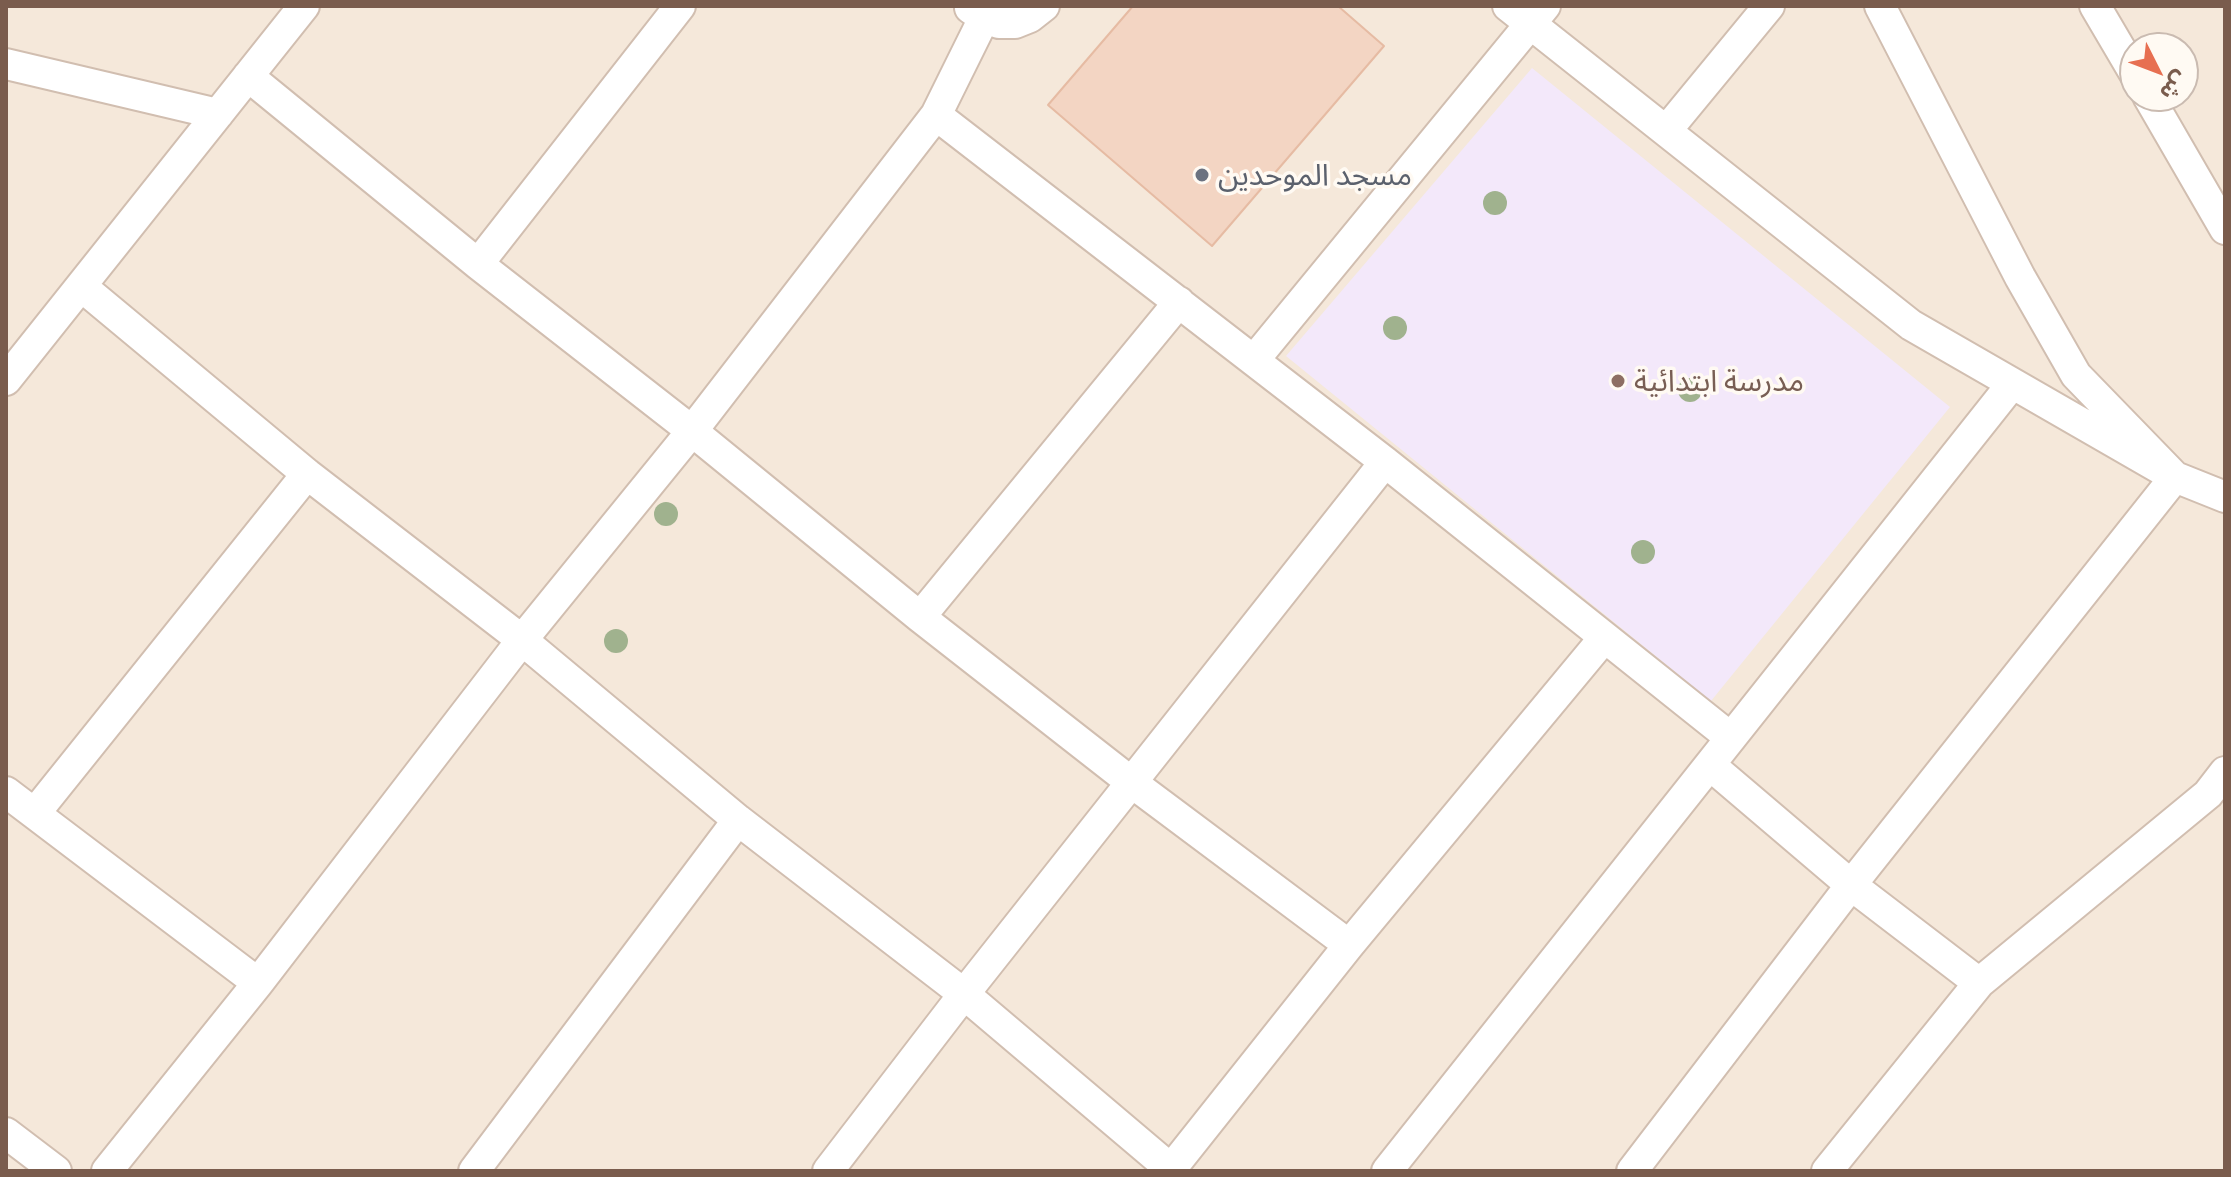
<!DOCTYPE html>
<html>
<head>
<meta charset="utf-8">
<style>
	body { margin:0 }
	#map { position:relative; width:2231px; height:1177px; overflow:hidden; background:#fdf6ec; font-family:"Exo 2","Noto Sans Arabic",sans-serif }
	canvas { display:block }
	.frame { position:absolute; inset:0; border:8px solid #7a5c4d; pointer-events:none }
	.north { position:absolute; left:2119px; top:32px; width:80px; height:80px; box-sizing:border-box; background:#fffaf3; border:2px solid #cabbb1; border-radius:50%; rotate:132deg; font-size:22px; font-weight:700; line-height:32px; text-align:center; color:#7a5c4d }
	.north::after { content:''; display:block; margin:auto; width:28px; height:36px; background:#e76f51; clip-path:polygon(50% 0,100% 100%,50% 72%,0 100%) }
</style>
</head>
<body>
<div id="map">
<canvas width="2231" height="1177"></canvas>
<div class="frame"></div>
<div class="north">ش</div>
</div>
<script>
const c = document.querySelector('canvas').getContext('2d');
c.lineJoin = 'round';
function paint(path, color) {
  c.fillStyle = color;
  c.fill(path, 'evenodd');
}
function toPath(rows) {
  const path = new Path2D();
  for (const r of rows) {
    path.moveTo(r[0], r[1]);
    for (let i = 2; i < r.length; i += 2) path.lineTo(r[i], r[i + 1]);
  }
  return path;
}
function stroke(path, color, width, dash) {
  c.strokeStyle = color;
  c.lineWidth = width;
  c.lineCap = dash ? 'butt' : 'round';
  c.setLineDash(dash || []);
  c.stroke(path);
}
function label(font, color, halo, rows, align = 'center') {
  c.font = font + ' "Exo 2","Noto Sans Arabic",sans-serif';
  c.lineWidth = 7;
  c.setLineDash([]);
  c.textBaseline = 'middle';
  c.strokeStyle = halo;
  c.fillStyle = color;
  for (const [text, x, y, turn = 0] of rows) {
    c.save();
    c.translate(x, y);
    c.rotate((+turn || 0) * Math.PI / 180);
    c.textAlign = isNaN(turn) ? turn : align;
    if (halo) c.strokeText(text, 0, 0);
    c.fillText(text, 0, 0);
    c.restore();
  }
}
paint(toPath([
	[6,6,2225,6,2225,1171,6,1171],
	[2135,48,2183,48,2183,96,2135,96]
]), '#f5e8da');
paint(toPath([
	[1532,68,1950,407,1711,701,1286,356]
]), '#f3e8fa');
const building = toPath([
	[1133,6,1338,6,1384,46,1212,246,1048,105,1133,6]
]);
paint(building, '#f3d5c3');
stroke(building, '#e6bba3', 2);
const street = toPath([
	[1508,6,1911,325,2175,477,2225,497],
	[2095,6,2135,74],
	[970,8,984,18,999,23,1015,23,1030,17,1044,6],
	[6,64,218,114],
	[248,76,478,264,692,431,920,617,1131,782,1349,945],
	[2148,96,2225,229],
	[936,115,1385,462,1731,738],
	[1666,131,1769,6],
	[478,264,680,6],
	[81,286,307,474,522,640,738,820,964,994,1173,1171],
	[1254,360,1545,6],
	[6,380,304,6],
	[920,617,1179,302],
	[1710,765,1851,885,1979,983],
	[6,792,258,983],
	[35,813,307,474],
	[6,1133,56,1171],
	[1171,1169,1349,945,1604,638],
	[107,1171,258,983,522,640,692,431,936,115,984,18],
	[474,1171,738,820],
	[828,1171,964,994,1385,462],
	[1387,1171,2012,384],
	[1632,1171,1851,885,2175,477,2076,375,2020,277,1880,6],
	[1827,1171,1979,983,2208,794,2225,772]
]);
stroke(street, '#d1beb0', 34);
stroke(street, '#fff', 30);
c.fillStyle = '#a0b28e';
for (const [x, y] of [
	[1495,203],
	[1395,328],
	[1690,390],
	[666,514],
	[1643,552],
	[616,641]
]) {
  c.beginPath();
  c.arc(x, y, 12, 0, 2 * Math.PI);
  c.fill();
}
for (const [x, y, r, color] of [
	[1202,175,8,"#6b7280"],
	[1618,381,8,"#8d6e63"]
]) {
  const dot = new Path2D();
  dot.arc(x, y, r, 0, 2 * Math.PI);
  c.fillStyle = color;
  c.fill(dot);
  stroke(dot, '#fffaf3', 3);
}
label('30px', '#5b616d', '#fffaf3', [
	["مسجد الموحدين",1218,175]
], 'left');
label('30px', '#785e54', '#fffaf3', [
	["مدرسة ابتدائية",1634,381]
], 'left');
</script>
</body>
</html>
